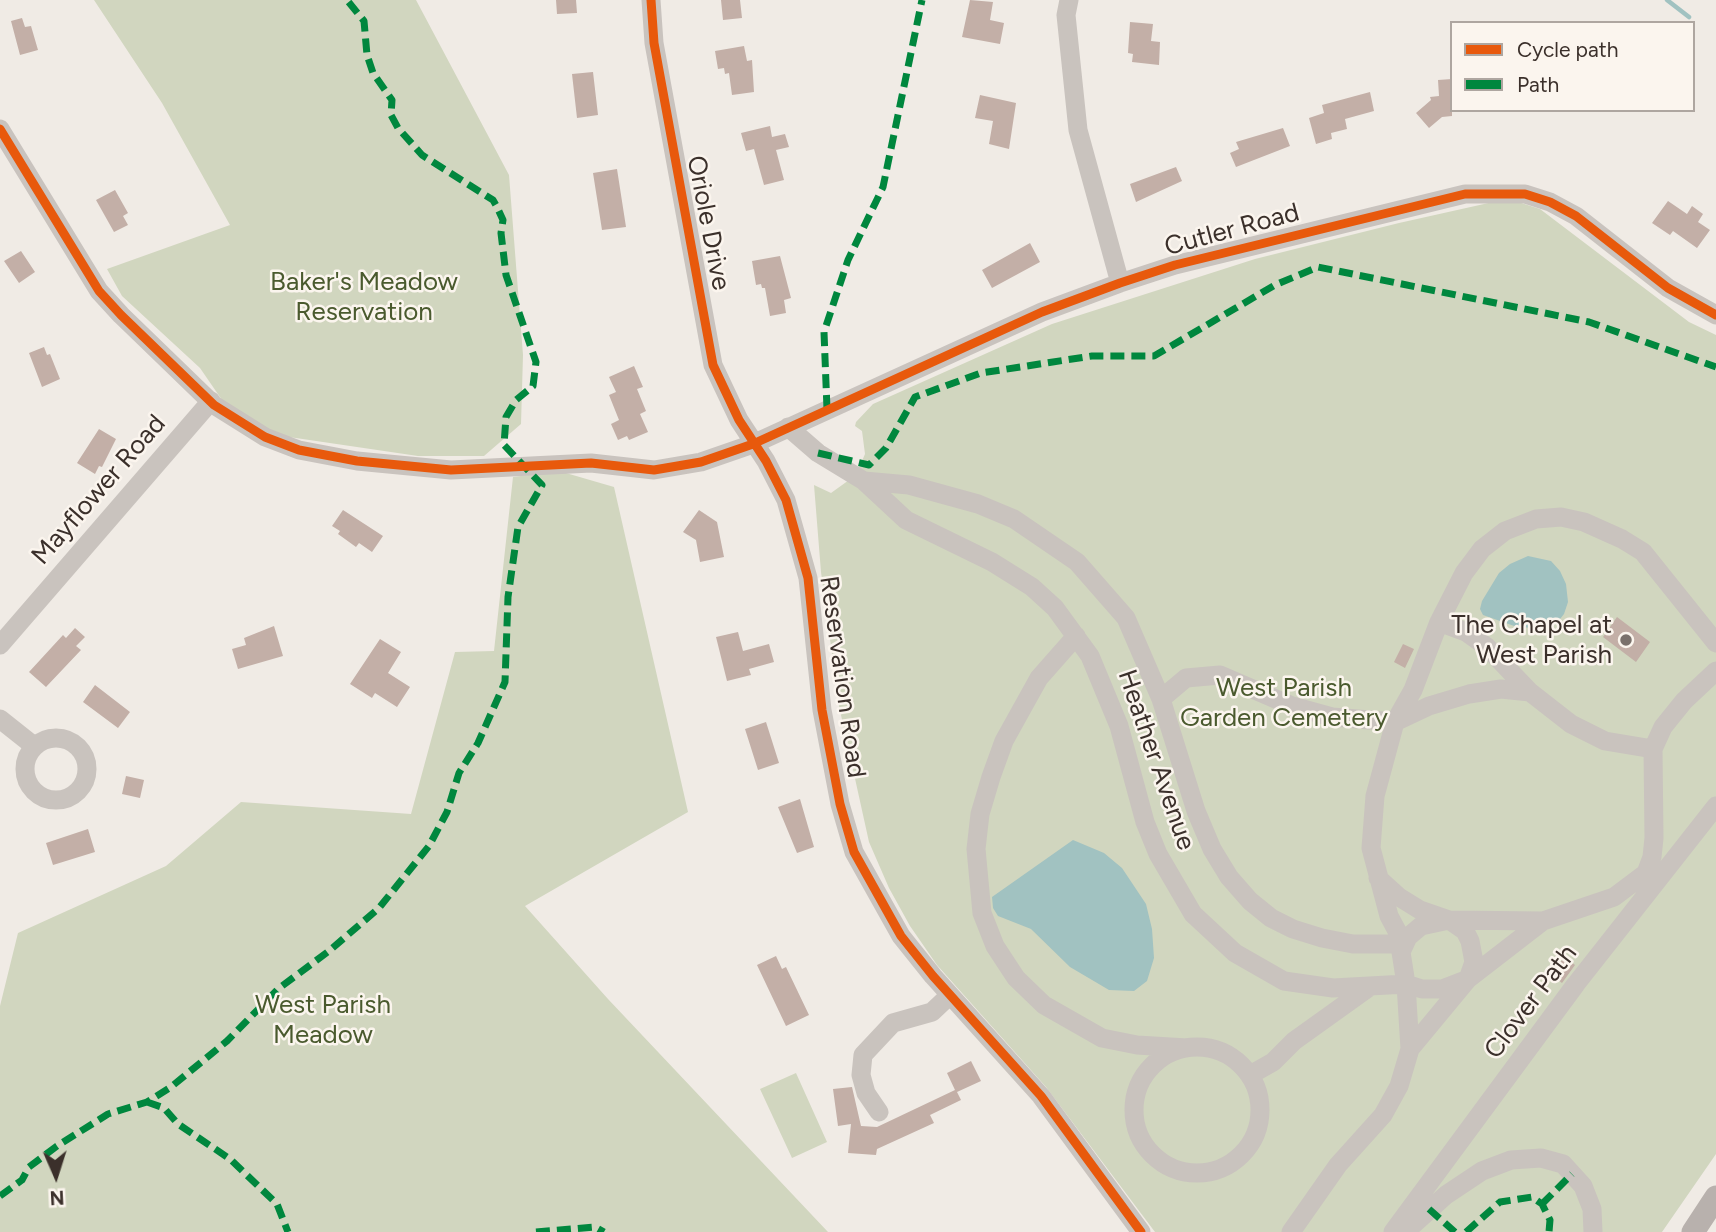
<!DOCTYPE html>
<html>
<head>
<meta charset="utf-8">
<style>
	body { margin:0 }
	#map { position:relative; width:1716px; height:1232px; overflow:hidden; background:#f0ebe5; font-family:Figtree,sans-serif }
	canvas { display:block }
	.legend { position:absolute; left:1450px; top:21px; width:245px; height:91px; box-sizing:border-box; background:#fbf5ee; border:2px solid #aea6a0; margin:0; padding:9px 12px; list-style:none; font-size:21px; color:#3b302b }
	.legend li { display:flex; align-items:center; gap:14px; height:35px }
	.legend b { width:35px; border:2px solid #aea6a0 }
	.north { position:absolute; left:21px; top:1141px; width:70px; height:70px; -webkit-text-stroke:5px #fbf5ee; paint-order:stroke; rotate:177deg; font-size:19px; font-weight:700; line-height:28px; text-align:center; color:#3b302b }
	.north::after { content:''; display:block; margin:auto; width:24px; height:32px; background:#3b302b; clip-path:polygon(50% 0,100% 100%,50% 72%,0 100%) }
</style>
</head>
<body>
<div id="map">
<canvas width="1716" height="1232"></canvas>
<ul class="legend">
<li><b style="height:9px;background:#e8590c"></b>Cycle path</li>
<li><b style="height:9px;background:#00873e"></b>Path</li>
</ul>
<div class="north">N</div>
</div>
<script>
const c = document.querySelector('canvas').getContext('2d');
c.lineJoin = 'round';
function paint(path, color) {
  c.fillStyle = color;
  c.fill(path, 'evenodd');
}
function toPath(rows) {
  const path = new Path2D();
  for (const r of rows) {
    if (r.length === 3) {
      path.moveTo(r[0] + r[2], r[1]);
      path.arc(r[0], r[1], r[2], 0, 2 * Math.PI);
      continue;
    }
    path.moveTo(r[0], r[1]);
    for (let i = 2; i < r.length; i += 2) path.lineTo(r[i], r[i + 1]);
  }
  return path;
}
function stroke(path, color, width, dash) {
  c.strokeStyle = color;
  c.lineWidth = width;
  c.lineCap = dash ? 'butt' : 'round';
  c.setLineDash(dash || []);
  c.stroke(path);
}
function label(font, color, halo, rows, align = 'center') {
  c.font = font + ' Figtree,sans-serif';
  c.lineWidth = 5;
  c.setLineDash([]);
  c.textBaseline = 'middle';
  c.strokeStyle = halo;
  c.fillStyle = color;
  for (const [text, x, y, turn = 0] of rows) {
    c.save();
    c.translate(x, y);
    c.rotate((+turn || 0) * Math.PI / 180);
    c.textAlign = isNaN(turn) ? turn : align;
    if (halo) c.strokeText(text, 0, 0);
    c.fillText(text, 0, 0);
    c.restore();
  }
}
paint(toPath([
	[94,0,416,0,509,175,523,355,521,424,484,456,418,456,289,437,271,432,222,400,200,368,122,296,107,269,230,225,162,103],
	[1515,201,1540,209,1689,322,1716,335,1716,1154,1662,1232,1155,1232,1046,1087,937,965,910,926,889,888,869,842,839,706,821,572,814,485,831,493,856,475,865,454,862,431,855,426,856,422,873,404,1052,324,1255,259,1399,223,1493,202],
	[559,471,614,487,688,812,525,906,608,999,828,1232,0,1232,0,1006,18,933,166,866,241,802,411,814,455,652,494,651,513,477],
	[796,1073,827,1142,792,1158,760,1089]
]), '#d1d6bf');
paint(toPath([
	[1528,556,1551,561,1560,571,1566,584,1568,602,1564,614,1556,624,1536,628,1517,627,1483,615,1480,609,1482,601,1499,573,1510,564],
	[1073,840,1104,853,1122,868,1146,904,1152,929,1154,958,1147,981,1134,991,1109,990,1070,967,1031,929,998,916,993,908,992,897]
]), '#a1c2c1');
stroke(toPath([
	[1667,0,1689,17]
]), '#a1c2c1', 4.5);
paint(toPath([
	[556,0,576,0,577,13,557,14],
	[721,0,740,0,742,18,723,20],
	[970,0,993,2,990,20,1004,23,1000,44,962,37],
	[22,18,25,27,31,26,38,50,20,55,11,21],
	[1130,22,1153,24,1151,41,1160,42,1159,65,1132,62,1133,54,1128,53],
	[744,46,747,61,752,60,754,92,732,95,729,73,725,74,724,68,718,69,715,51],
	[593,72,598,115,577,118,572,74],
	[1452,79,1452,116,1442,117,1429,128,1416,113,1431,100,1430,97,1439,96,1438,80],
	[1370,92,1374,111,1345,119,1347,129,1331,133,1332,139,1316,144,1309,118,1324,113,1322,105],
	[980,95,1016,103,1009,149,989,144,993,121,975,118],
	[770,126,772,137,785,134,789,147,776,150,784,180,764,185,754,149,746,151,741,133],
	[1283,128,1290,146,1236,167,1230,153,1239,149,1236,142],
	[1176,167,1182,181,1136,202,1130,184],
	[617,169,626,227,602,230,593,173],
	[115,190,128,213,123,216,128,225,114,232,96,200],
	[1668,201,1687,214,1692,206,1703,214,1698,222,1710,230,1697,248,1673,231,1670,235,1652,223],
	[1030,243,1040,262,992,288,982,270],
	[21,251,35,272,19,283,4,261],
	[780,256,791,298,784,300,786,313,770,316,765,288,762,288,761,284,756,285,752,261],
	[44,347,47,355,50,354,60,379,42,387,29,353],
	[634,366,643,387,637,389,646,411,640,414,648,432,629,440,627,436,618,440,611,424,619,420,609,395,616,392,609,377],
	[99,429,116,439,102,467,99,466,95,474,77,463],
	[343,510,383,536,372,552,359,543,356,547,338,534,340,531,332,526],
	[699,510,717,522,724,557,700,562,696,540,683,532],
	[1617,617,1650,642,1636,662,1603,637],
	[274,626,283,656,238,669,232,649,246,645,244,638],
	[75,628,85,637,76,646,81,650,46,687,29,672,63,635,66,638],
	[738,632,743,651,769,644,774,662,749,669,751,675,727,681,716,637],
	[380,639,401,652,388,673,410,687,397,707,375,693,372,698,350,684],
	[1403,644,1414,649,1405,668,1394,662],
	[95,685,130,712,118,728,83,702],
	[766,722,779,763,758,770,745,729],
	[126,776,144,780,140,798,122,794],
	[800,799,814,847,797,853,778,807],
	[88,829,95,852,53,865,46,843],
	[776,956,782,969,786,967,809,1015,786,1026,757,965],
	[1564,957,1575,965,1562,983,1552,975],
	[971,1061,981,1081,957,1092,961,1100,930,1115,934,1123,877,1149,876,1155,848,1153,851,1124,838,1126,833,1089,852,1087,861,1126,877,1127,955,1090,947,1073]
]), '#c3afa7');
stroke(toPath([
	[651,0,654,43,713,365,739,420,766,461,786,500,808,578,822,710,840,804,854,852,901,936,933,976,1041,1096,1141,1232],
	[1069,0,1066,15,1078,130,1120,283],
	[0,129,99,291,121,315,214,405,265,437,299,450,357,461,451,470,591,463,654,470,701,462,753,444,1042,312,1120,283,1175,265,1465,194,1525,194,1550,202,1576,216,1668,288,1716,315],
	[788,427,818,453,864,481,906,520,992,562,1032,587,1055,608,1090,656,1119,726,1145,822,1158,854,1193,914,1235,953,1284,981,1333,988,1406,984,1410,1049],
	[864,481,909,485,978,504,1014,519,1077,562,1126,618,1161,699,1196,811,1212,849,1229,877,1250,901,1271,918,1293,929,1322,938,1353,944,1404,944,1389,916,1371,848,1375,796,1395,722,1413,690,1439,622,1464,573,1482,549,1505,531,1536,519,1561,517,1584,522,1622,539,1643,552,1716,643],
	[1439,622,1466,632,1487,647,1530,692,1571,724,1605,741,1653,749],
	[1076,636,1039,678,1004,741,991,777,980,814,976,849,982,913,995,946,1016,978,1044,1005,1102,1038,1137,1045,1187,1048],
	[0,645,211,401],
	[1161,699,1186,678,1220,675,1292,706,1332,717,1395,722,1429,706,1469,694,1501,689,1530,692],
	[0,719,34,746],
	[56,769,31],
	[1378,878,1399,897,1420,910,1449,920,1543,921],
	[1449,920,1465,931,1470,941,1474,962,1468,979,1442,989,1422,989,1406,984,1401,952,1408,937,1421,926,1449,920],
	[1197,1110,63],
	[1250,1075,1273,1062,1294,1041,1368,988],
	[879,1112,866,1093,861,1075,863,1055,893,1023,932,1012,950,995],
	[1291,1232,1338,1165,1383,1115,1399,1086,1410,1049,1468,979,1543,921,1614,897,1646,873,1652,857,1654,838,1653,749,1663,727,1684,701,1716,671],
	[1393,1232,1576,984,1716,806],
	[1405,1232,1446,1195,1482,1171,1511,1160,1541,1158,1563,1164,1583,1186,1592,1209,1593,1232]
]), '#c9c3be', 19);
stroke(toPath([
	[1693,1232,1716,1197]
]), '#b8b1ad', 23);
stroke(toPath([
	[827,409,824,332,848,260,883,187,922,0],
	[818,453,869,465,886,448,915,397,981,373,1092,356,1154,356,1275,285,1318,267,1589,322,1716,367],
	[147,1102,164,1108,178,1124,230,1159,277,1204,288,1232],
	[0,1196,22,1180,29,1167,57,1146,108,1114,147,1102,171,1087,227,1041,278,989,329,951,379,908,429,846,447,812,459,773,478,743,505,682,508,597,518,527,542,485,504,445,506,417,516,400,533,386,536,362,506,275,501,233,503,220,497,207,493,200,422,155,398,128,391,115,392,100,373,73,367,55,364,21,347,0],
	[1542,1204,1572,1174],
	[1429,1209,1455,1232],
	[536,1232,595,1227,604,1232],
	[1466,1232,1500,1202,1532,1197,1542,1204,1550,1220,1549,1232]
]), '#00873e', 7, [14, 7]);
stroke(toPath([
	[651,0,654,43,713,365,739,420,766,461,786,500,808,578,822,710,840,804,854,852,901,936,933,976,1041,1096,1141,1232],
	[0,129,99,291,121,315,214,405,265,437,299,450,357,461,451,470,591,463,654,470,701,462,753,444,1042,312,1120,283,1175,265,1465,194,1525,194,1550,202,1576,216,1668,288,1716,315]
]), '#e8590c', 9);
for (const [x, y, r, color] of [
	[1626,640,7,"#7a716c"]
]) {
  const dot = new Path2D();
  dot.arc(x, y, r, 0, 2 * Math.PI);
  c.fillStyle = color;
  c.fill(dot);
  stroke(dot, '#fbf5ee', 2.5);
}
label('26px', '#3b302b', '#fbf5ee', [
	["Oriole Drive",708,223,79],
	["Cutler Road",1232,230,-15],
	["Mayflower Road",99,490,-49],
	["Reservation Road",842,677,82],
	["Heather Avenue",1156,760,71],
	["Clover Path",1531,1002,-53]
]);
label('26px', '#4a5a2e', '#fbf5ee', [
	["Baker's Meadow",364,282],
	["Reservation",364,312],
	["West Parish",1284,688],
	["Garden Cemetery",1284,718],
	["West Parish",323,1005],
	["Meadow",323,1035]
]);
label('26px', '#3b302b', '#fbf5ee', [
	["The Chapel at",1612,625],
	["West Parish",1612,655]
], 'right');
</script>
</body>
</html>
